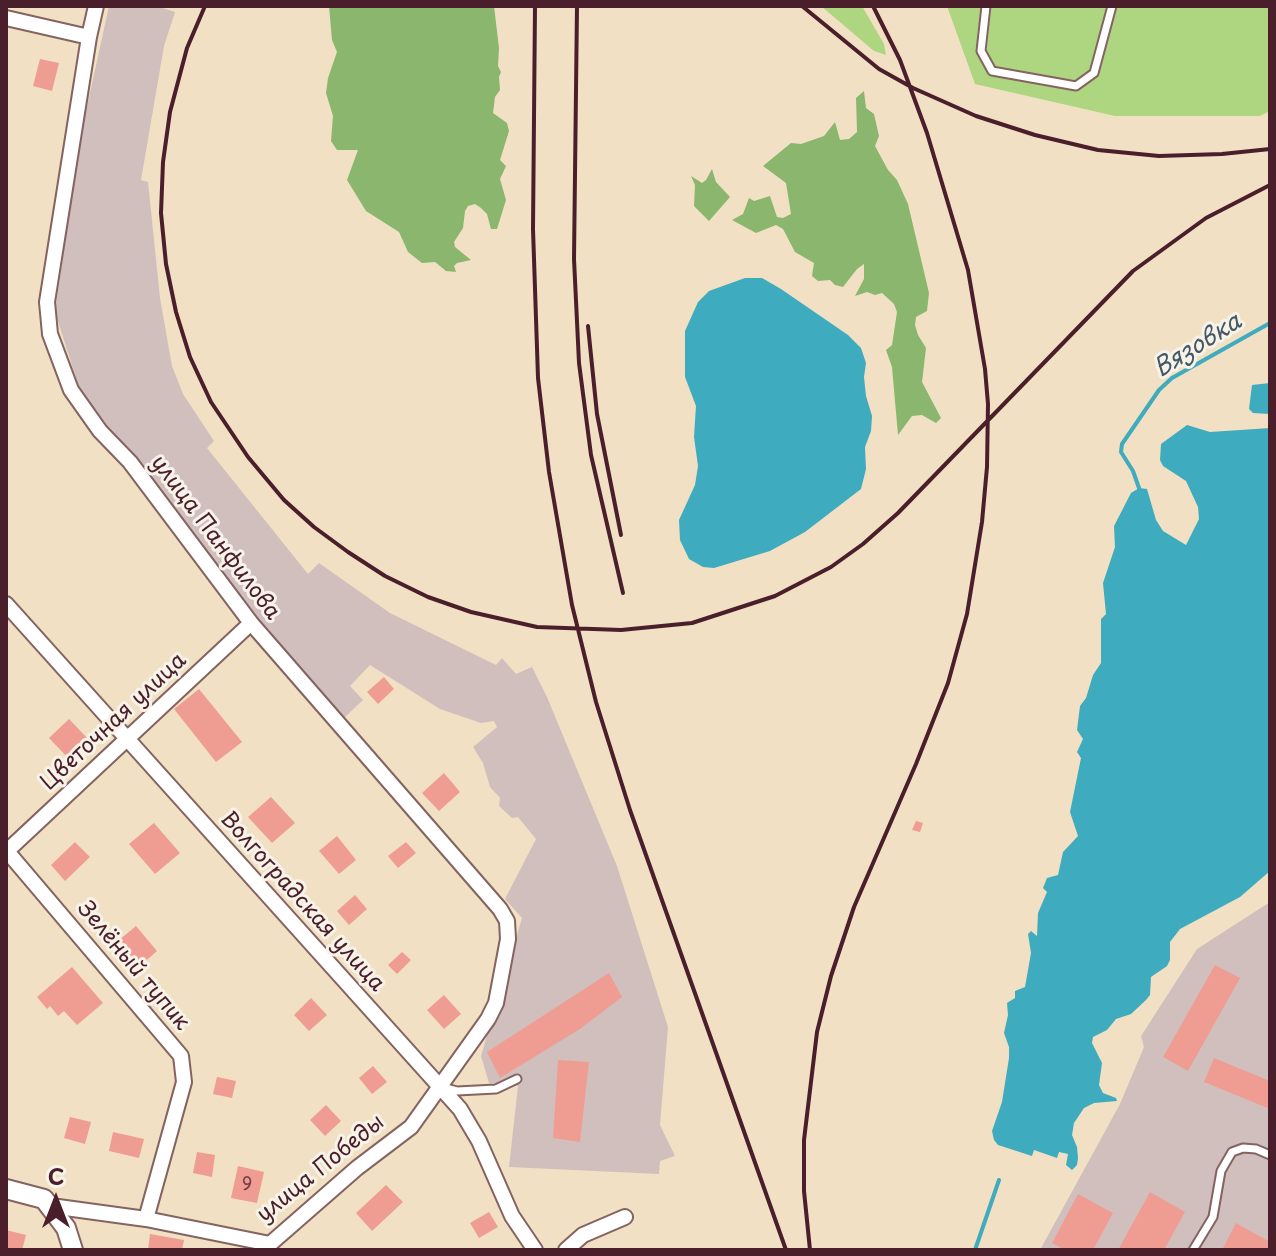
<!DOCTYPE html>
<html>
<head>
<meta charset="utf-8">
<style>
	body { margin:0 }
	#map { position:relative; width:1276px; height:1256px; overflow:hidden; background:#f1e0c3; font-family:"Playpen Sans",sans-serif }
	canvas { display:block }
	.frame { position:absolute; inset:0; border:8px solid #4a1f2b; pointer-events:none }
	.north { position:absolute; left:16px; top:1160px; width:80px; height:80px; -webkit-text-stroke:6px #f7f3e8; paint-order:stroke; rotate:0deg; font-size:22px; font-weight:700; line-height:32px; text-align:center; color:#4a1f2b }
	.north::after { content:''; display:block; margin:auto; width:28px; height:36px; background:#4a1f2b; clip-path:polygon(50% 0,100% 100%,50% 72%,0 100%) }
</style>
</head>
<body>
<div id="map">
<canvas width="1276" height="1256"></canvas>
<div class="frame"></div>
<div class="north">С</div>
</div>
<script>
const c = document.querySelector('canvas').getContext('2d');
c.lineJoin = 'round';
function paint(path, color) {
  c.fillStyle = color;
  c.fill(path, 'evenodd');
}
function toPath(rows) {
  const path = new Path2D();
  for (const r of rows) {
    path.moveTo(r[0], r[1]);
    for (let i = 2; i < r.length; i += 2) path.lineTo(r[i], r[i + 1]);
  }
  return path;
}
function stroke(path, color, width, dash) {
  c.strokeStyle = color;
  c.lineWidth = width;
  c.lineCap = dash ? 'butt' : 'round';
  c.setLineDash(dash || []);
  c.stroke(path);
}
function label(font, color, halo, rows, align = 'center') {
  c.font = font + ' "Playpen Sans",sans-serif';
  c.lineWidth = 6;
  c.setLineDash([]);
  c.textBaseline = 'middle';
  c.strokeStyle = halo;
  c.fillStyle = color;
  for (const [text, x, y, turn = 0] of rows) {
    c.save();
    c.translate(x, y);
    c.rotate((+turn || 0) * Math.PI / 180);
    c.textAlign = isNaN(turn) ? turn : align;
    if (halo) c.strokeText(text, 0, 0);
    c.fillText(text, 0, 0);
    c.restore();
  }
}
paint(toPath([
	[109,6,156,6,175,12,164,46,141,180,148,182,160,298,172,366,183,394,214,441,207,448,308,574,319,563,390,613,496,665,502,658,516,674,532,667,547,697,617,866,668,1027,660,1125,675,1156,660,1161,659,1174,509,1167,518,1086,489,1083,481,1056,522,918,505,899,536,839,518,817,512,818,499,806,500,798,490,787,483,763,473,747,497,727,494,721,481,723,440,709,370,665,350,686,363,700,343,719,260,620,132,453,104,427,84,403,55,312,79,143],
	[1270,902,1270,1250,1040,1250,1120,1104,1144,1047,1141,1036,1197,949]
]), '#d1bfbd');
paint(toPath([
	[821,6,862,6,884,44,886,55,874,51],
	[947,6,1270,6,1270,111,1260,116,1115,116,975,84]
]), '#aed57f');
paint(toPath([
	[329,6,494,6,499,48,498,66,501,72,499,77,500,90,495,97,493,113,507,123,509,131,500,160,506,166,500,179,506,200,497,229,491,229,487,214,481,208,475,204,468,206,465,211,463,228,454,242,455,247,471,260,457,263,454,266,456,272,446,271,435,262,422,263,408,252,399,232,366,211,347,180,358,150,337,150,331,141,333,116,326,93,328,78,337,52,332,40],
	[864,91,866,108,874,114,879,136,875,146,888,170,897,180,908,204,929,293,927,311,916,317,915,325,918,335,926,348,922,382,941,418,936,423,922,415,912,416,898,435,892,367,886,350,892,345,897,312,894,304,882,293,875,295,867,292,855,296,864,279,864,264,857,269,843,287,835,285,830,280,818,281,812,276,814,263,795,252,783,229,776,225,756,233,732,220,743,214,749,198,754,201,770,196,777,217,783,218,791,214,786,183,763,166,791,143,801,144,824,136,835,122,840,140,849,139,857,132,856,98],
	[712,169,716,182,730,197,709,221,694,206,695,185,691,176,702,183,706,180]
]), '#8ab66e');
paint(toPath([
	[745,278,762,278,781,289,848,335,861,348,866,363,864,377,866,396,872,416,871,431,865,447,866,469,861,489,805,532,770,551,714,568,703,567,689,559,680,540,679,520,695,485,698,466,694,437,696,406,685,377,685,331,698,302,709,291],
	[1270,383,1270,414,1253,413,1249,409,1252,385],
	[1187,425,1210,432,1270,428,1270,871,1240,897,1180,929,1170,942,1170,960,1167,966,1151,977,1150,995,1146,1000,1131,1014,1116,1019,1107,1030,1093,1037,1092,1043,1102,1063,1099,1085,1103,1093,1116,1098,1117,1101,1094,1103,1084,1108,1074,1123,1072,1135,1077,1147,1078,1158,1077,1165,1072,1170,1066,1165,1068,1154,1059,1152,1057,1158,1034,1150,1032,1156,998,1145,994,1140,992,1131,1002,1102,1009,1058,1009,1047,1004,1033,1008,1015,1007,1003,1015,998,1015,991,1025,987,1031,953,1028,934,1031,931,1037,936,1038,913,1047,892,1043,888,1047,878,1058,875,1063,852,1078,836,1070,812,1081,758,1077,752,1083,739,1077,730,1080,706,1086,698,1093,675,1101,663,1101,619,1106,614,1103,583,1115,547,1114,526,1131,493,1139,488,1147,489,1156,520,1163,531,1186,545,1199,519,1198,507,1186,481,1163,466,1160,460,1161,444]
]), '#3fabbe');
stroke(toPath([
	[1139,488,1133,471,1121,452,1122,444,1159,390,1172,378,1270,323],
	[975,1250,999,1180]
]), '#3fabbe', 4);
paint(toPath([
	[40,59,59,63,52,91,33,86],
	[384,677,394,689,378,704,367,692],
	[199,689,242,742,216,762,174,709],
	[69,719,90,741,70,760,49,738],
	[444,773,460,792,439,811,422,793],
	[271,797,295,823,272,843,248,817],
	[916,821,923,823,920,832,912,830],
	[154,823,180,853,155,874,129,844],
	[337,836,356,860,339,874,319,851],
	[75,842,90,857,65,881,51,865],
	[406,842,416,853,398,868,388,856],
	[355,895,367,909,349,925,337,911],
	[136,926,157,951,139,967,118,941],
	[402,952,411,960,397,974,388,965],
	[1215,965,1240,978,1188,1071,1163,1057],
	[72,967,103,1003,77,1025,64,1011,58,1016,50,1006,47,1009,37,997],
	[609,973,622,997,580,1029,500,1078,487,1052],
	[444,995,461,1014,444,1029,427,1010],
	[311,998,327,1015,309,1031,294,1015],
	[1214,1058,1270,1081,1270,1109,1204,1082],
	[558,1060,589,1062,580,1142,553,1138],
	[373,1066,387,1082,372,1094,359,1078],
	[217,1077,236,1081,232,1098,213,1094],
	[326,1105,341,1121,325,1136,310,1120],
	[70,1117,91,1122,85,1144,64,1138],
	[113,1132,144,1139,139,1158,109,1151],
	[197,1152,215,1155,212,1177,193,1173],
	[238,1166,264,1172,257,1203,231,1198],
	[386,1185,403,1202,372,1231,356,1213],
	[1150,1192,1185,1212,1164,1250,1118,1250],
	[1078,1194,1113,1213,1093,1250,1065,1250,1052,1243],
	[489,1212,498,1227,479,1238,470,1223],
	[1236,1223,1270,1242,1270,1250,1222,1250],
	[6,1230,26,1235,22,1250,6,1250],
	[150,1234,184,1240,182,1250,148,1250]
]), '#ef9d93');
const service = toPath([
	[986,6,981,51,992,71,1076,86,1094,73,1112,6],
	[446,1088,457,1091,496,1089,517,1079],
	[1193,1250,1213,1217,1221,1171,1232,1152,1243,1148,1256,1149,1270,1155]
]);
const minor = toPath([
	[6,18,89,37],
	[6,604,460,1109,479,1141,512,1216,535,1250],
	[6,850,181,1056,184,1082,146,1219],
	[6,852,251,623],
	[51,1206,146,1219,270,1244,357,1168,411,1127,488,1019,496,1003,508,939,507,921,500,909,251,623,130,462,100,431,71,390,50,334,47,302,89,37,96,6],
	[566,1250,583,1235,625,1217]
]);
const tertiary = toPath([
	[6,1189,44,1199,66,1228,73,1250]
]);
stroke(service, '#846360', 11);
stroke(minor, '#846360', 18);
stroke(tertiary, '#846360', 22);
stroke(service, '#fff', 7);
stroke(minor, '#fff', 14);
stroke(tertiary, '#fff', 18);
stroke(toPath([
	[205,6,187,48,170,112,163,162,161,213,166,264,176,312,190,357,211,402,248,457,284,500,314,527,348,552,385,576,428,597,471,612,537,627,621,630,692,623,775,596,831,567,863,544,898,513,1133,271,1206,218,1270,185],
	[535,6,533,229,538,378,549,472,572,605,596,702,630,810,786,1250],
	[577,6,574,259,579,363,591,455,623,593],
	[802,6,879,69,913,88,976,116,1035,135,1098,150,1159,156,1222,154,1270,149],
	[588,326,597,414,621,535],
	[810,1250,804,1191,804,1140,817,1032,831,976,854,907,916,764,948,683,967,614,982,522,987,467,988,404,985,369,968,270,927,133,900,60,873,6]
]), '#4a1f2b', 4);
label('18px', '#733e45', null, [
	["9",247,1185]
]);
label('22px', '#4a1f2b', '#f7f3e8', [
	["улица Панфилова",215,538,53],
	["Цветочная улица",114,722,-43],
	["Волгоградская улица",302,902,48],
	["Зелёный тупик",133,966,50],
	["улица Победы",321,1169,-39]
]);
label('italic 24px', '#465766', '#f7f3e8', [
	["Вязовка",1198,346,-32]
]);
</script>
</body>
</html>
